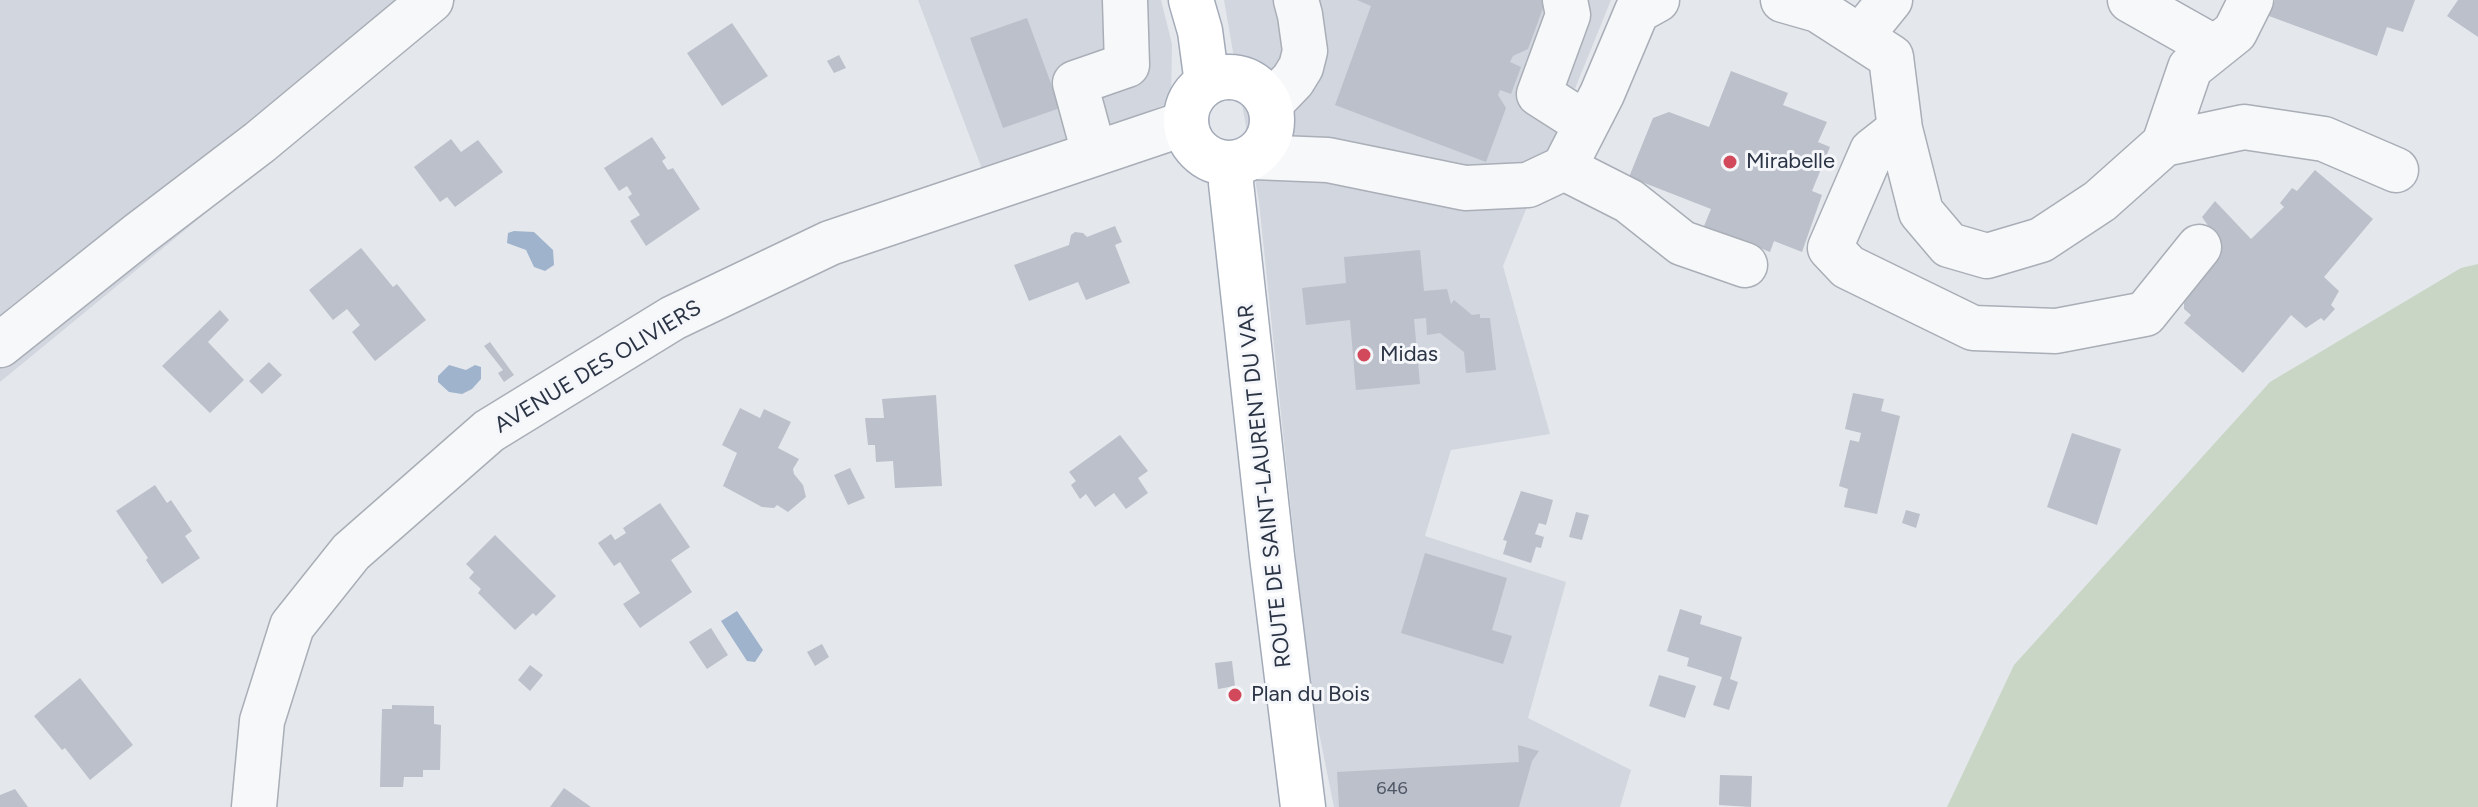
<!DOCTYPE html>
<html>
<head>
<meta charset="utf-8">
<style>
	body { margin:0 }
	canvas { display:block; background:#e4e7ec }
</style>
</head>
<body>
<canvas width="2478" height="807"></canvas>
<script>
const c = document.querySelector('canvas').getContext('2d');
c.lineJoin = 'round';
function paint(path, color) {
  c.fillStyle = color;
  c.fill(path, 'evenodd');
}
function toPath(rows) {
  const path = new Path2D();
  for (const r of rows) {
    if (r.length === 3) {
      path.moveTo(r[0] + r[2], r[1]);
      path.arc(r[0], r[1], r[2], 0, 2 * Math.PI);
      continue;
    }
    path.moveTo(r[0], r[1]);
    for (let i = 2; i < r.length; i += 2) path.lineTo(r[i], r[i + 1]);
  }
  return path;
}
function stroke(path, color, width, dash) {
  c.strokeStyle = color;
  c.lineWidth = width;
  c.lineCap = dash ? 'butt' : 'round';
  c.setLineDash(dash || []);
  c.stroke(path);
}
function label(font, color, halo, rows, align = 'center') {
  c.font = font + ' Figtree,sans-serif';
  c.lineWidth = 6;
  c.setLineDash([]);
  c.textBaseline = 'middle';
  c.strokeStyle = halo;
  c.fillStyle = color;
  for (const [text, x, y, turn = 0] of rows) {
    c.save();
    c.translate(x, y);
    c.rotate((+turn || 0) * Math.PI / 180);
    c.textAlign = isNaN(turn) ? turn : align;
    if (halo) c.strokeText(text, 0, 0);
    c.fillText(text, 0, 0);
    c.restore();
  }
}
paint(toPath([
	[0,0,456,0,432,17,319,120,0,382],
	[918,0,1161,0,1172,44,1171,102,985,177],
	[1224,0,1611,0,1503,266,1550,434,1451,450,1425,536,1566,582,1528,718,1631,770,1620,807,1334,807,1309,683,1259,202]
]), '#d2d6de');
paint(toPath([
	[2478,264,2478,807,1947,807,2014,665,2270,382,2461,268]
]), '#c9d6c5');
paint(toPath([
	[514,231,534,232,553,250,554,265,545,271,534,267,526,250,507,243,508,233],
	[449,365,466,370,475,365,481,367,481,379,472,389,462,394,449,392,438,382,438,376],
	[737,611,763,650,755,662,747,661,721,621]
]), '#9fb4cc');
paint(toPath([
	[1357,0,1546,0,1528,49,1513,56,1510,62,1521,67,1511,94,1500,90,1498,95,1506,108,1486,162,1335,105,1371,6],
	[2275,0,2415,0,2403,32,2387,27,2377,56,2269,16],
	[2458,0,2478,0,2478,37,2447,16],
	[1027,18,1060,108,1003,128,970,38],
	[732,23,768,76,722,106,687,53],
	[839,55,846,68,834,73,827,61],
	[1731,71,1788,93,1783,105,1827,122,1818,142,1830,147,1812,191,1822,195,1802,252,1774,241,1770,252,1743,241,1702,231,1711,209,1629,177,1653,118,1669,112,1709,127],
	[652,137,666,158,662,161,668,170,673,168,700,209,646,246,630,221,640,215,628,197,632,194,627,186,619,191,604,168],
	[451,139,461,152,478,140,503,172,455,207,447,197,440,202,414,167],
	[2315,170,2373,219,2324,277,2339,291,2331,305,2335,309,2324,321,2321,318,2306,328,2291,315,2243,373,2184,323,2191,315,2184,309,2184,286,2220,243,2202,217,2215,201,2251,239,2284,207,2280,203,2292,188,2297,191],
	[1115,226,1122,242,1115,245,1130,283,1086,300,1078,282,1029,301,1014,265,1069,245,1071,235,1075,232,1083,233,1087,237],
	[361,248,393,287,397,284,426,320,375,361,352,332,360,325,347,309,333,320,309,290],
	[1420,250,1424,291,1447,289,1451,304,1454,300,1472,315,1480,314,1480,318,1490,318,1496,370,1466,373,1464,352,1440,333,1427,335,1426,318,1414,319,1420,384,1356,390,1350,320,1306,325,1302,288,1346,283,1344,257],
	[220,310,229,320,208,342,244,380,210,413,162,366],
	[490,342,514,375,504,382,498,373,503,370,484,346],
	[269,362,282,375,262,394,249,381],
	[1853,393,1884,399,1881,411,1900,416,1877,514,1844,507,1848,489,1839,486,1850,440,1859,442,1861,433,1845,429],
	[936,395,942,486,895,488,893,461,876,462,875,445,868,445,865,418,884,418,882,399],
	[740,408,760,418,764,409,791,422,778,448,799,459,793,469,794,474,803,485,806,497,788,512,777,505,774,508,762,507,723,486,737,453,722,445],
	[2072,433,2121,449,2097,525,2047,507],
	[1120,435,1148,471,1138,478,1148,493,1126,509,1114,493,1095,507,1086,494,1080,499,1071,485,1076,481,1069,472],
	[850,468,865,498,848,505,834,475],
	[155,485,167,503,171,500,192,531,185,536,200,558,162,584,146,560,148,558,116,511],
	[1521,491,1553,500,1546,525,1539,523,1535,534,1544,537,1541,548,1536,547,1531,563,1503,554,1507,541,1503,540],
	[660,503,690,547,671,560,692,592,640,628,623,604,640,593,620,562,614,566,598,543,611,534,615,540,626,533,623,528],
	[1906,510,1920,514,1916,528,1902,523],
	[1576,512,1589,515,1582,540,1569,537],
	[495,535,556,596,536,616,533,613,515,630,478,593,481,589,469,578,474,572,466,564],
	[1425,553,1507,578,1492,630,1512,636,1503,664,1401,633],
	[1680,609,1702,616,1700,624,1742,637,1730,679,1738,682,1729,710,1713,705,1722,677,1687,666,1689,658,1667,651],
	[711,628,728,655,707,669,689,642],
	[822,644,829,657,815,666,807,652],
	[1232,661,1235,686,1218,689,1215,663],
	[530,665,543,675,530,691,518,680],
	[1659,675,1696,686,1685,718,1649,706],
	[80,678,133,745,90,780,65,748,62,750,34,716],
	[392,705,434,706,434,724,441,725,440,770,423,770,423,777,404,777,403,787,380,787,382,709,392,709],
	[1518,745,1539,751,1532,761,1519,807,1339,807,1337,772,1519,762],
	[1720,775,1752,776,1751,807,1719,805],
	[564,788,591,807,550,807],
	[15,789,28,807,0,807,0,795]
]), '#bbc0ca');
const minor = toPath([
	[1565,0,1568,15,1539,94,1586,124],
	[1783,0,1818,10,1891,57,1900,129,1921,212,1949,245,1987,256,2041,240,2100,201,2164,144,2244,127,2324,139,2396,170],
	[2130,0,2215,48],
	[1860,37,1890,0],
	[1270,104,1293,80,1301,67,1305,51,1300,15,1296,0],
	[1900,129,1872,151,1830,248,1848,267,1973,328,2056,331,2145,314,2199,247],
	[2164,144,2190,68,2235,32,2251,0],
	[1094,153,1075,83,1127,65,1125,0],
	[1254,157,1328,160,1465,188,1528,185,1564,168,1602,94,1637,11,1657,0],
	[1564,168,1629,201,1682,243,1745,265],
	[0,345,138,235,260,142,431,0],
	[254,807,262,721,292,626,351,552,489,431,673,318,830,243,1186,123]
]);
const major = toPath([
	[1191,0,1200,31,1207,83],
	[1229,120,43],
	[1232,164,1231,183,1272,556,1303,807]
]);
stroke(minor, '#a9aeb7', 47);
stroke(major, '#a3abb8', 47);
stroke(minor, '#f7f8fa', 44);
stroke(major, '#fff', 44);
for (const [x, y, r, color] of [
	[1730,162,8,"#d1495b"],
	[1364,355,8,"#d1495b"],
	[1235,695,8,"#d1495b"]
]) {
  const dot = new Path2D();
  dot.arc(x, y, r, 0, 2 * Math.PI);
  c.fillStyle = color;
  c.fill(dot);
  stroke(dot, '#f4f6f9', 3);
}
label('18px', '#4f5766', null, [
	["646",1392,789]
]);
label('22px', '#2b3445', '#f4f6f9', [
	["Mirabelle",1746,162],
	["Midas",1380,355],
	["Plan du Bois",1251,695]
], 'left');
label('22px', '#2b3445', '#f4f6f9', [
	["AVENUE DES OLIVIERS",598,367,-31],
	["ROUTE DE SAINT-LAURENT DU VAR",1265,486,-96]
]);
</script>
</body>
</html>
